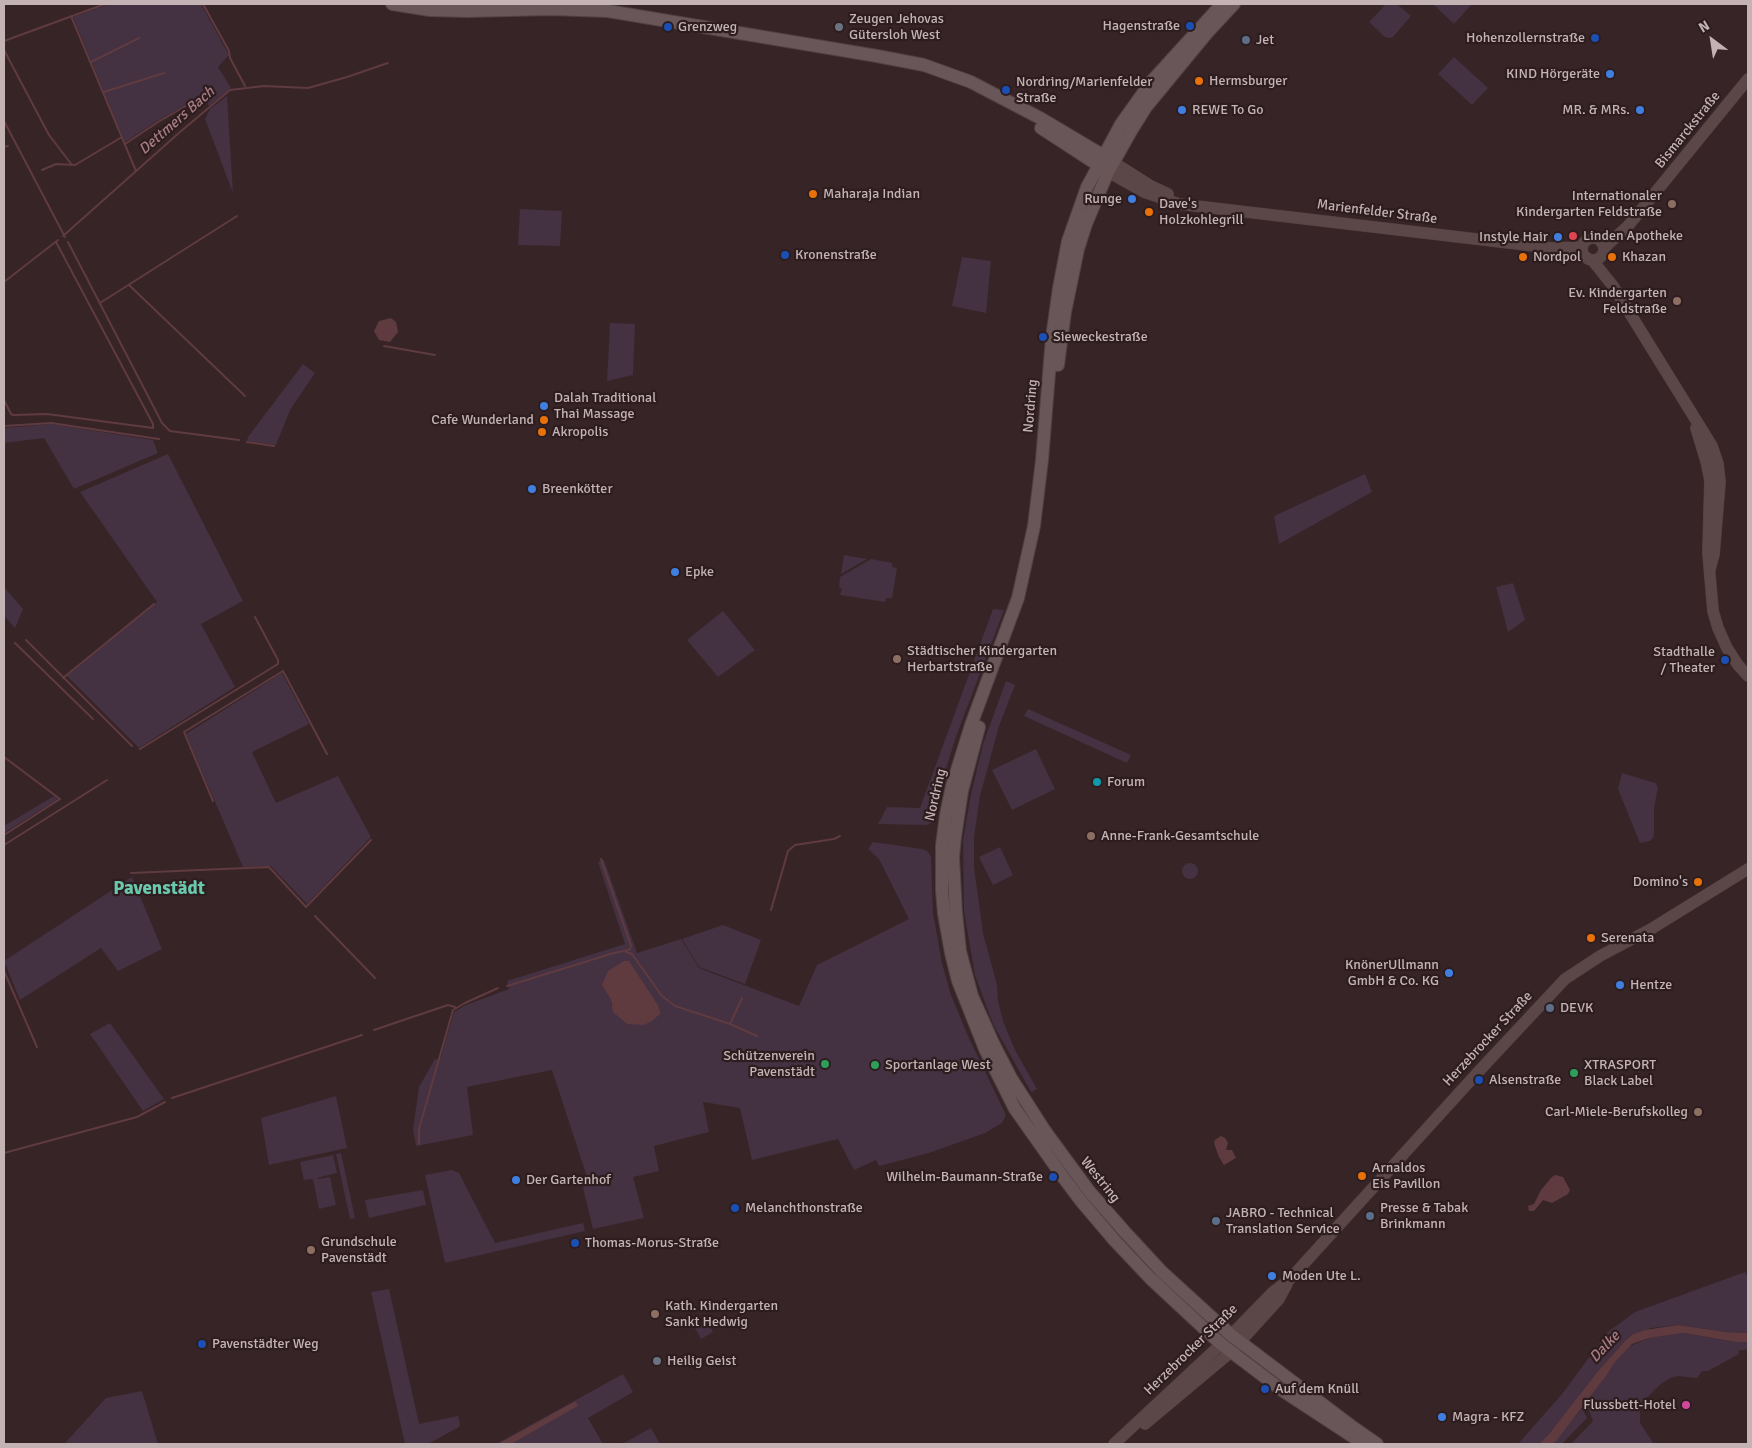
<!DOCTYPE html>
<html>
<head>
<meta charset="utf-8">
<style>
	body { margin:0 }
	#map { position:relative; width:1752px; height:1448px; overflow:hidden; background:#372427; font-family:Signika,sans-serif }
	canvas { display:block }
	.frame { position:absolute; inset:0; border:5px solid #c4b3b5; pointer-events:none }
	.north { position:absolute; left:1687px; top:15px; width:50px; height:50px; -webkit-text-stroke:4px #2d1d1f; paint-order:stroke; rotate:329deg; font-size:14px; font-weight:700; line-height:20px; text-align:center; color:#c4b3b5 }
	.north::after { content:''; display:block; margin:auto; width:18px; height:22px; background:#c4b3b5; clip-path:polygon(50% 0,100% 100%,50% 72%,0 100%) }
</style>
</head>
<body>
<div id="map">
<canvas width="1752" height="1448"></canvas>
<div class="frame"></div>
<div class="north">N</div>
</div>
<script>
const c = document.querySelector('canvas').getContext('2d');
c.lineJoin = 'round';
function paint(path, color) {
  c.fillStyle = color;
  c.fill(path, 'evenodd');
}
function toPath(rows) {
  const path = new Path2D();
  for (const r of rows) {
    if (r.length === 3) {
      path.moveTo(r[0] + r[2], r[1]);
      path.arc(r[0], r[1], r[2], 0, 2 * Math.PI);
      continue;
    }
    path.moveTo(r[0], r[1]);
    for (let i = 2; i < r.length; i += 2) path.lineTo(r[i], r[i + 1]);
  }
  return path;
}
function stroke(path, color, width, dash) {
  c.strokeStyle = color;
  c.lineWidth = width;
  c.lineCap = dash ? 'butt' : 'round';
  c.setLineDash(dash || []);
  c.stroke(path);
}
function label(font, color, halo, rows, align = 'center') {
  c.font = font + ' Signika,sans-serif';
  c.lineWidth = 4.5;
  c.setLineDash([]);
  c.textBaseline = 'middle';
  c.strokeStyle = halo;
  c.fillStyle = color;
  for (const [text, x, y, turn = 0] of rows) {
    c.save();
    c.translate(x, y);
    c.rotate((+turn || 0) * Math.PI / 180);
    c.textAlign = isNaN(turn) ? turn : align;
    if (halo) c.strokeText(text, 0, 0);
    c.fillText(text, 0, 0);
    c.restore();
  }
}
paint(toPath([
	[109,4,201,4,229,55,218,67,231,88,209,106,201,96,157,121,125,142,73,17],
	[1386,4,1397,4,1411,16,1393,37,1389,38,1385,37,1369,22],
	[1433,4,1472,4,1454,24],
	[1454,57,1488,88,1472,105,1438,74],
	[227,96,233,193,205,119,210,109],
	[520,209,562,211,560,246,518,245],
	[962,257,991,261,986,313,952,306],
	[610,323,635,324,633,375,607,381],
	[303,364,315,373,290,410,276,445,247,441,248,437],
	[51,424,153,440,158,453,74,489,44,438,4,443,4,428],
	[168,454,243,601,201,624,235,687,139,748,67,676,157,602,80,492],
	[1365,474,1372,492,1279,544,1274,516],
	[844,555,867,559,841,574],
	[871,559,892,563,892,567,897,568,892,598,886,598,885,602,840,595,842,588,839,588,840,577],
	[1513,583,1525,620,1508,632,1496,587],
	[4,587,23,609,15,628,4,616],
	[993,609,1004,610,957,734,941,784,933,822,926,825,878,824,887,807,920,808],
	[723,611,755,650,718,677,687,640],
	[282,673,309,724,252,752,276,803,338,776,371,837,307,904,271,866,243,867,186,734],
	[1006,681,1015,685,999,726,980,796,974,838,974,867,983,933,997,985,998,1001,1003,1021,1015,1050,1037,1089,1031,1092,993,1024,975,975,964,911,963,840,971,794,983,744],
	[1028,709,1131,755,1127,763,1024,716],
	[1036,749,1055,789,1012,810,992,770],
	[1622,773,1655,783,1658,787,1654,808,1654,833,1653,838,1650,841,1640,843,1618,789],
	[54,796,58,799,4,833,4,826],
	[873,842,922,849,927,851,931,856,933,913,942,963,951,995,968,1036,1006,1115,1002,1123,985,1133,929,1153,879,1166,876,1160,854,1170,838,1139,752,1160,740,1108,703,1102,709,1132,654,1146,659,1171,633,1177,644,1218,593,1229,583,1188,588,1180,552,1070,467,1087,473,1135,416,1146,413,1129,419,1087,435,1059,440,1060,454,1012,466,1005,509,989,507,981,625,944,598,862,604,860,637,953,681,939,699,968,799,1006,817,965,909,919,879,859,868,849],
	[628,961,658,1005,661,1013,627,1024,611,1005,611,1000,602,985],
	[1000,847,1013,875,993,885,979,857],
	[1190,871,8],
	[132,877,162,949,118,971,101,948,20,1000,4,961],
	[723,925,761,940,745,984,699,967,682,939],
	[110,1023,164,1099,143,1111,90,1034],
	[336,1096,347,1148,269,1165,261,1118],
	[341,1153,355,1218,350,1219,336,1154],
	[333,1155,337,1173,317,1178,318,1179,330,1177,336,1205,319,1209,313,1179,304,1180,300,1162],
	[452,1170,459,1173,495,1243,583,1223,585,1231,445,1263,425,1175],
	[423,1190,426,1205,369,1218,365,1200],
	[1745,1272,1748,1277,1748,1333,1726,1332,1678,1325,1652,1328,1633,1334,1625,1341,1598,1371,1549,1434,1539,1444,1518,1444,1562,1394,1608,1332,1635,1312],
	[389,1289,419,1424,458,1416,460,1424,459,1427,428,1444,405,1444,371,1292],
	[707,1321,713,1332,701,1339,695,1328],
	[1684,1333,1736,1342,1748,1342,1748,1349,1738,1351,1739,1354,1708,1371,1702,1371,1697,1378,1678,1376,1670,1378,1661,1384,1640,1404,1640,1423,1654,1444,1571,1444,1593,1421,1586,1403,1615,1362,1628,1347,1649,1338],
	[623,1374,633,1392,588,1418,603,1444,496,1444],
	[142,1391,158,1444,67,1444,66,1442,106,1398],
	[1582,1408,1587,1418,1562,1444,1553,1444],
	[651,1428,660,1444,622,1444]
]), '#443141');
paint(toPath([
	[391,318,396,322,398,332,390,342,379,340,374,331,379,321],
	[624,961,629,961,658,1005,661,1013,652,1021,644,1025,627,1024,613,1012,611,1000,602,985,608,971],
	[1221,1136,1225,1138,1228,1143,1226,1150,1232,1150,1236,1158,1224,1165,1219,1157,1214,1143,1215,1140],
	[1555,1175,1563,1177,1570,1190,1568,1194,1552,1203,1543,1200,1534,1211,1529,1211,1528,1206,1534,1204,1541,1190,1552,1177],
	[1678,1325,1726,1332,1748,1333,1748,1342,1736,1342,1684,1333,1649,1338,1632,1344,1615,1362,1606,1376,1557,1440,1553,1444,1539,1444,1549,1434,1598,1371,1625,1341,1633,1334,1645,1330],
	[574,1402,576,1402,578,1406,576,1407,511,1444,498,1444]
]), '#5f3b40');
stroke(toPath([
	[203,4,229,51,230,58,245,86],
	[71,16,136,171],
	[4,41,105,4],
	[4,50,49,135,72,165],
	[91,62,139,38],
	[104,92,164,73],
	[4,121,65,237],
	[125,144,158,122,196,100],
	[4,147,8,146],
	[42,170,56,164,75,165,122,137],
	[63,236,180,132,230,90,264,86,308,88,347,77,388,63],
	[68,242,162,423,170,431,239,440],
	[4,282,58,240],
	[129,285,245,396],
	[100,303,237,216],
	[384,346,435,355],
	[4,400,11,414,13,415,47,414,153,428,153,424,56,242],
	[4,426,51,423,159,439],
	[247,442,274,446],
	[26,640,132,746],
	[15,643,93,719],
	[63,678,154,604],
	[140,749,278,664,278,660,255,617],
	[4,757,60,799,4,835],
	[213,801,184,732,283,671,327,754],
	[4,845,107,780],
	[601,859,631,946,630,949,625,951],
	[131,873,269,867,306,907,371,840],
	[771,910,788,851,795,845,834,839,840,836],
	[315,916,375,978],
	[4,971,37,1047],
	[507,986,614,953,624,951,632,954,662,996,675,1006,730,1024,757,1036],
	[730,1024,742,998],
	[374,1030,448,1005,455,1007],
	[172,1098,362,1035],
	[419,1144,419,1129,453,1010,465,1003,498,988],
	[4,1153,137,1117,165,1102]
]), '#5f3b40', 2);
const secondary = toPath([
	[1113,162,1151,186,1168,194],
	[1108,172,1144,192,1179,204,1552,248,1582,247],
	[1593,249,11],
	[1604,248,1628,226,1748,79],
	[1593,261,1613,286,1712,446,1718,464,1720,482,1714,554,1710,569],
	[1696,428,1706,461,1710,480,1708,553,1713,611,1718,628,1727,648,1738,665,1748,676],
	[1145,1424,1231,1352,1279,1299,1287,1284],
	[1114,1444,1231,1335,1273,1292,1290,1279,1480,1070,1565,979,1600,956,1651,929,1748,869]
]);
const primary = toPath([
	[392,4,430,10,467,11,551,9,608,11,877,56,924,65,971,82,1040,118,1109,159],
	[1222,4,1151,82,1121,124,1087,187,1068,241,1059,288,1052,337,1042,460,1034,526,1018,598,971,725,952,786,946,815,942,845,942,891,944,914,951,953,958,981,985,1049,1015,1109,1063,1177,1081,1201,1115,1241,1150,1278,1221,1344,1283,1391,1364,1444],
	[1041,128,1104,169],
	[1058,365,1065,312,1078,249,1086,224,1108,172,1131,131,1146,107,1207,33,1234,4],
	[979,727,962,791,955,837,953,857,956,913,960,951,972,996,994,1045,1011,1078,1045,1131,1089,1191,1125,1232,1162,1272,1231,1335,1354,1428,1377,1444]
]);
stroke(secondary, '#514143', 12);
stroke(primary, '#514143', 14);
stroke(secondary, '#5b4648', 11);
stroke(primary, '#685658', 12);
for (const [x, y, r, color] of [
	[1190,26,5,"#1a4fb4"],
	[668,27,5,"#1a4fb4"],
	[839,27,5,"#6b7280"],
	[1595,38,5,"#1a4fb4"],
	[1246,40,5,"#5c6f8a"],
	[1610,74,5,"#3f7fe0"],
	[1199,81,5,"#e8710a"],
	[1006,90,5,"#1a4fb4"],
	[1182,110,5,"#3f7fe0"],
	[1640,110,5,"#3f7fe0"],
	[813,194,5,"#e8710a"],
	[1132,199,5,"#3f7fe0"],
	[1672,204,5,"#8d6e63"],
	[1149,212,5,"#e8710a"],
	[1573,236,5,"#e0444e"],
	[1558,237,5,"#3f7fe0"],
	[785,255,5,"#1a4fb4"],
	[1523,257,5,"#e8710a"],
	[1612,257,5,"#e8710a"],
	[1677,301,5,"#8d6e63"],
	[1043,337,5,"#1a4fb4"],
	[544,406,5,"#3f7fe0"],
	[544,420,5,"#e8710a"],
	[542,432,5,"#e8710a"],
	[532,489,5,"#3f7fe0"],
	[675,572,5,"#3f7fe0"],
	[897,659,5,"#8d6e63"],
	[1725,660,5,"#1a4fb4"],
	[1097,782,5,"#0f9aa8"],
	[1091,836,5,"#8d6e63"],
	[1698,882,5,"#e8710a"],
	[1591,938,5,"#e8710a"],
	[1449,973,5,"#3f7fe0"],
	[1620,985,5,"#3f7fe0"],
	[1550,1008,5,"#5c6f8a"],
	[825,1064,5,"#2e9e5b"],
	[875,1065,5,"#2e9e5b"],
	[1574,1073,5,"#2e9e5b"],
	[1479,1080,5,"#1a4fb4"],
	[1698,1112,5,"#8d6e63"],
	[1362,1176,5,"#e8710a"],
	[1053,1177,5,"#1a4fb4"],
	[516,1180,5,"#3f7fe0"],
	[735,1208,5,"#1a4fb4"],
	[1370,1216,5,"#5c6f8a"],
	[1216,1221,5,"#5c6f8a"],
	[575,1243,5,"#1a4fb4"],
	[311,1250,5,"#8d6e63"],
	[1272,1276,5,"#3f7fe0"],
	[655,1314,5,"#8d6e63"],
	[202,1344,5,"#1a4fb4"],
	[657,1361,5,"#6b7280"],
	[1265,1389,5,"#1a4fb4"],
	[1686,1405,5,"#d1479c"],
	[1442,1417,5,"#3f7fe0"]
]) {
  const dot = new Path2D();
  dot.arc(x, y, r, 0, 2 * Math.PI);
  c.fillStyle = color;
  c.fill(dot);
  stroke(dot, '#2d1d1f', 2);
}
label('14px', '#c4b3b5', '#2d1d1f', [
	["Zeugen Jehovas",849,19],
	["Gütersloh West",849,35],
	["Hagenstraße",1180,26,"right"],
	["Grenzweg",678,27],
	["Hohenzollernstraße",1585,38,"right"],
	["Jet",1256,40],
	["KIND Hörgeräte",1600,74,"right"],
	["Hermsburger",1209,81],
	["Nordring/Marienfelder",1016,82],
	["Straße",1016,98],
	["REWE To Go",1192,110],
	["MR. & MRs.",1630,110,"right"],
	["Maharaja Indian",823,194],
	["Internationaler",1662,196,"right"],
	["Kindergarten Feldstraße",1662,212,"right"],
	["Runge",1122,199,"right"],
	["Dave's",1159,204],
	["Holzkohlegrill",1159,220],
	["Linden Apotheke",1583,236],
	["Instyle Hair",1548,237,"right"],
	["Kronenstraße",795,255],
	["Nordpol",1533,257],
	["Khazan",1622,257],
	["Ev. Kindergarten",1667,293,"right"],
	["Feldstraße",1667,309,"right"],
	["Sieweckestraße",1053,337],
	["Dalah Traditional",554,398],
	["Thai Massage",554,414],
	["Cafe Wunderland",534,420,"right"],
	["Akropolis",552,432],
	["Breenkötter",542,489],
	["Epke",685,572],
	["Städtischer Kindergarten",907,651],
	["Herbartstraße",907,667],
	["Stadthalle",1715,652,"right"],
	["/ Theater",1715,668,"right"],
	["Forum",1107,782],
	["Anne-Frank-Gesamtschule",1101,836],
	["Domino's",1688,882,"right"],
	["Serenata",1601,938],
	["KnönerUllmann",1439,965,"right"],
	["GmbH & Co. KG",1439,981,"right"],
	["Hentze",1630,985],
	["DEVK",1560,1008],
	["Schützenverein",815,1056,"right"],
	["Pavenstädt",815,1072,"right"],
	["Sportanlage West",885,1065],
	["XTRASPORT",1584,1065],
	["Black Label",1584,1081],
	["Alsenstraße",1489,1080],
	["Carl-Miele-Berufskolleg",1688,1112,"right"],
	["Arnaldos",1372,1168],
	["Eis Pavillon",1372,1184],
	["Wilhelm-Baumann-Straße",1043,1177,"right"],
	["Der Gartenhof",526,1180],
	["Melanchthonstraße",745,1208],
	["Presse & Tabak",1380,1208],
	["Brinkmann",1380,1224],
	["JABRO - Technical",1226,1213],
	["Translation Service",1226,1229],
	["Grundschule",321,1242],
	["Pavenstädt",321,1258],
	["Thomas-Morus-Straße",585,1243],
	["Moden Ute L.",1282,1276],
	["Kath. Kindergarten",665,1306],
	["Sankt Hedwig",665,1322],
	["Pavenstädter Weg",212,1344],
	["Heilig Geist",667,1361],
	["Auf dem Knüll",1275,1389],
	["Flussbett-Hotel",1676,1405,"right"],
	["Magra - KFZ",1452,1417]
], 'left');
label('14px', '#c4b3b5', '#2d1d1f', [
	["Bismarckstraße",1688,130,-51],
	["Marienfelder Straße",1377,212,7],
	["Nordring",1031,406,-85],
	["Nordring",936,795,-77],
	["Herzebrocker Straße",1488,1039,-47],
	["Westring",1100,1180,51],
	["Herzebrocker Straße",1191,1350,-44]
]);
label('italic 15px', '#a97d85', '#2d1d1f', [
	["Dettmers Bach",177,121,-41],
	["Dalke",1605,1347,-47]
]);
label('bold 19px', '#6ac8ac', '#2d1d1f', [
	["Pavenstädt",159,889]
]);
</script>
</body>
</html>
